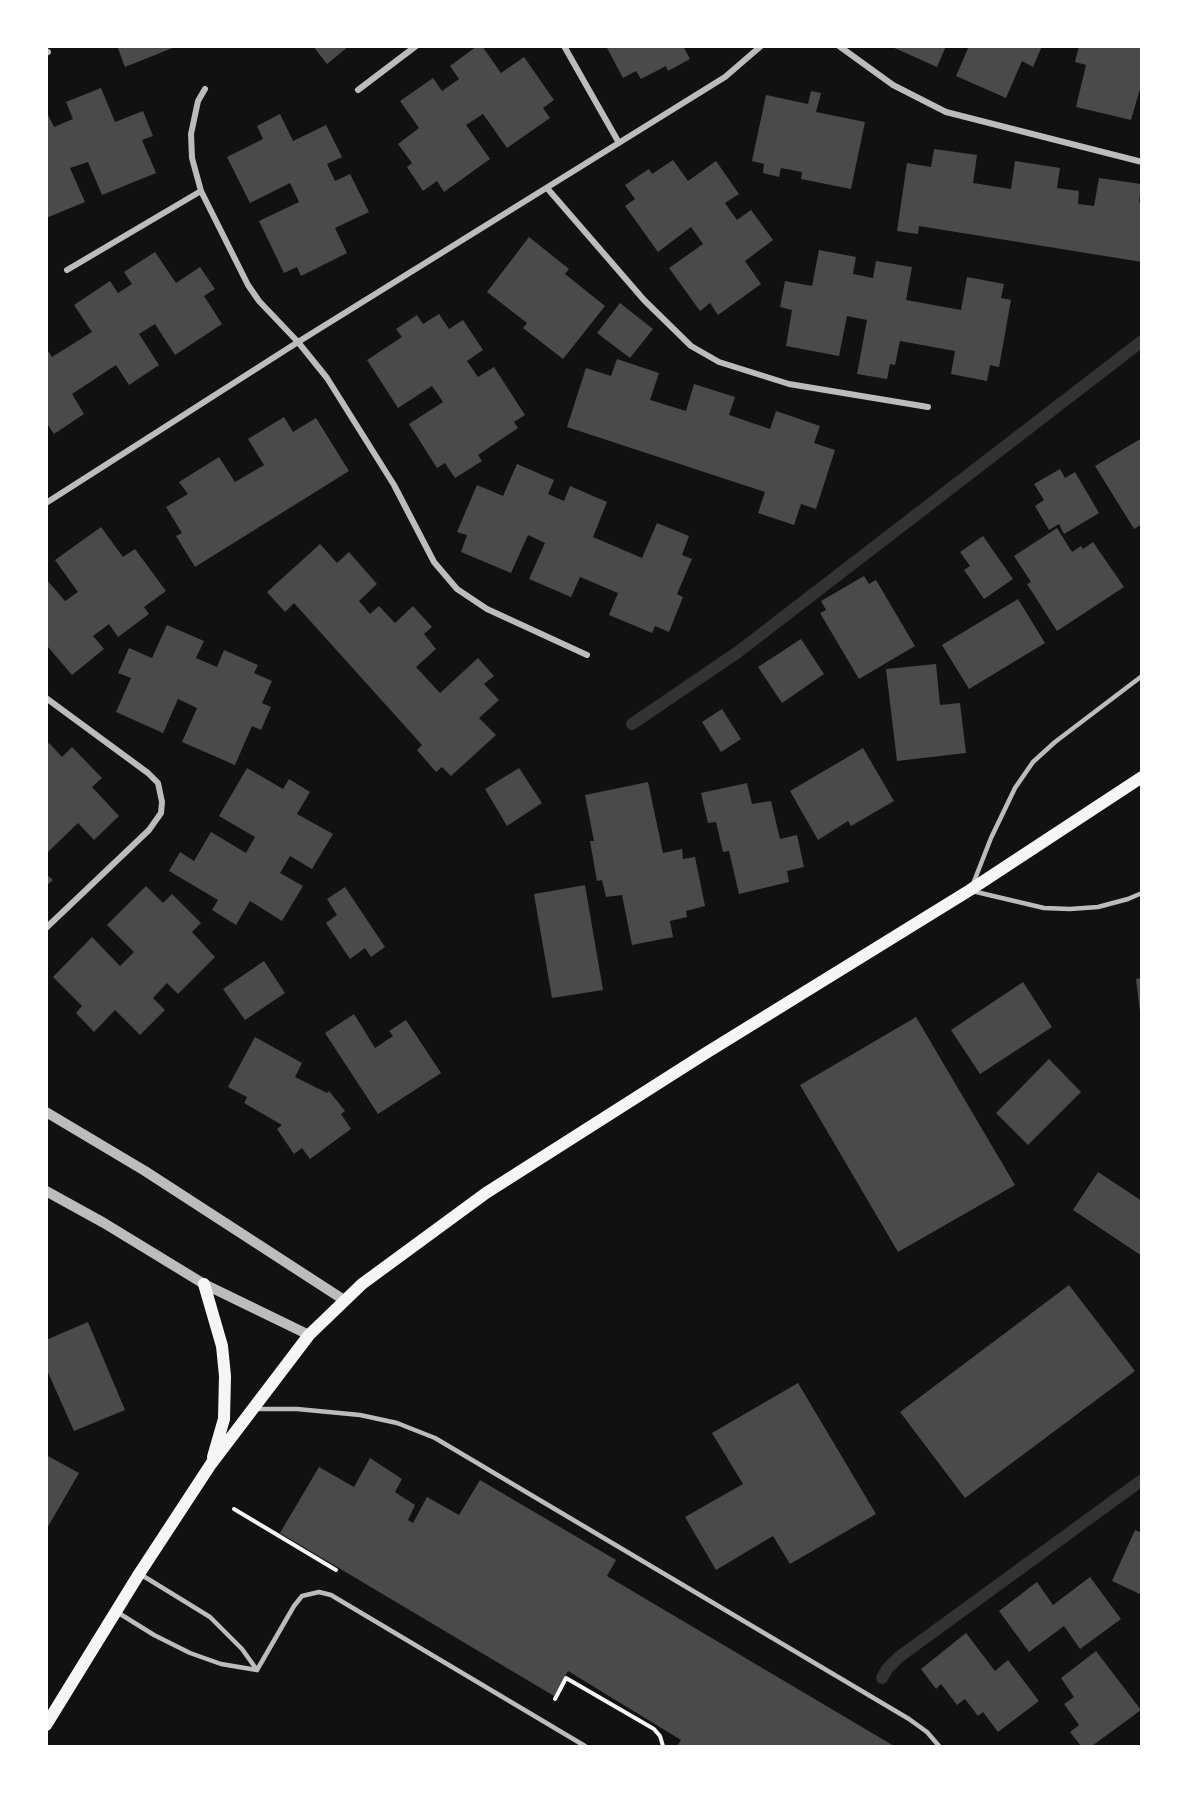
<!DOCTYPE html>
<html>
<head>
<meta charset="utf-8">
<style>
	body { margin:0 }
	#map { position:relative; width:1188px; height:1793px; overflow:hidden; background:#111; font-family:"Space Grotesk",sans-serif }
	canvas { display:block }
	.frame { position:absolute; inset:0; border:48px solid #fff; pointer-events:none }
</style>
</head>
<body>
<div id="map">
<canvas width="1188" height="1793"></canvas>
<div class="frame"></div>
</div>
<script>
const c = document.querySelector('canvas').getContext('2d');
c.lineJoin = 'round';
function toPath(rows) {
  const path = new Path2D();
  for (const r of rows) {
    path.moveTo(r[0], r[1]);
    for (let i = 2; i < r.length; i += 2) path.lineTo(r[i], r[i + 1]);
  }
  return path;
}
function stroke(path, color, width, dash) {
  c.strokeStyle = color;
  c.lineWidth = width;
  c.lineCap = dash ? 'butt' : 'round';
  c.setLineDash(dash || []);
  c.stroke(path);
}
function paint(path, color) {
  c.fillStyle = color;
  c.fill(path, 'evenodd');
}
stroke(toPath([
	[632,724,738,652,1142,341],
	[882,1678,887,1669,899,1657,1142,1480]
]), '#333', 12);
paint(toPath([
	[117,46,175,46,175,47,125,67],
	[313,46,349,46,327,64],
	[477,46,482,46,501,73,524,57,554,100,543,108,550,118,507,148,483,114,466,125,490,159,444,192,437,181,423,191,407,167,412,163,398,144,419,128,400,101,433,78,442,91,459,79,450,66],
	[606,46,683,46,690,59,668,71,666,66,641,79,636,71,623,78],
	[890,46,946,46,937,67],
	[969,46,1042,46,1033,67,1022,61,1006,98,956,76],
	[1079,46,1142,46,1142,82,1131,120,1076,107,1086,65,1075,62],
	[101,88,115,122,143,111,153,136,142,140,156,173,102,195,88,162,70,168,85,202,46,218,46,111,54,127,73,119,66,102],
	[811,91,821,93,816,112,865,122,851,189,801,179,802,172,781,168,779,177,763,173,764,164,752,161,766,95,808,104],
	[280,114,293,141,326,125,342,157,327,164,335,181,350,174,369,212,335,228,347,253,301,276,297,267,284,273,259,221,299,202,290,183,250,203,227,157,263,139,257,126],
	[934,149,977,155,973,183,1011,189,1015,161,1060,168,1057,188,1079,191,1078,204,1094,206,1099,178,1141,184,1139,202,1142,203,1142,262,919,226,918,234,897,231,907,163,931,167],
	[673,160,688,181,716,161,739,194,725,203,737,220,751,210,773,240,745,261,761,284,718,315,710,303,700,311,669,268,703,244,691,227,658,252,625,206,635,199,625,185,649,169,652,174],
	[529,237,569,269,565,274,605,306,563,359,523,328,527,323,487,292],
	[819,250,856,257,853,274,873,278,876,261,912,267,906,300,961,310,967,277,1004,284,1001,298,1011,300,999,367,990,365,987,381,951,374,955,351,900,341,895,365,890,364,887,379,857,374,867,320,847,316,839,356,786,346,792,310,780,307,785,281,812,286],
	[155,252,176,283,200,267,215,289,204,296,222,324,175,355,155,324,139,334,159,365,129,385,116,365,72,394,84,414,54,434,46,422,46,348,52,357,92,332,74,305,110,281,118,293,132,284,124,272],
	[620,303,653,329,630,358,597,333],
	[439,314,449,329,463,320,483,350,467,361,478,377,494,367,525,415,514,422,518,428,478,455,482,461,455,478,445,463,437,468,409,424,443,402,432,386,398,408,367,360,402,337,396,329,417,315,423,324],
	[617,359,659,373,650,400,686,411,694,384,735,397,729,415,770,429,776,411,820,426,814,443,835,450,816,509,801,504,794,525,758,513,765,492,567,427,586,368,611,376],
	[284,417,293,432,316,418,349,471,195,567,176,536,182,533,166,507,188,494,179,482,219,457,235,482,264,465,248,439],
	[1142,438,1142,524,1134,529,1095,466],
	[517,464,554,480,548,494,564,501,570,486,607,502,593,537,642,558,657,523,689,536,682,555,692,559,677,594,683,597,669,632,655,626,652,633,609,615,618,593,580,577,571,597,529,579,545,543,528,535,511,573,461,552,467,535,457,532,477,485,503,496],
	[1060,469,1065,478,1075,472,1099,513,1064,534,1059,524,1049,530,1035,506,1044,500,1034,484],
	[101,527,123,557,135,549,166,591,144,607,149,614,118,637,109,624,93,636,104,649,72,675,48,647,46,648,46,579,65,601,78,592,55,560],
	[1057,528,1072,552,1081,546,1083,549,1093,542,1124,587,1057,631,1027,584,1031,582,1014,556],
	[983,536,1013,579,984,599,964,570,970,566,960,552],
	[320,544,337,563,349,552,377,584,359,601,370,614,379,606,395,623,413,606,432,627,424,634,436,649,416,667,440,693,478,658,494,676,484,684,499,700,479,718,496,735,451,776,442,767,436,772,417,750,422,745,294,603,285,612,267,592],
	[864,576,869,584,876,580,915,646,859,679,820,613,826,610,821,601],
	[1018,599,1045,643,969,689,942,645],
	[167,625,204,641,196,658,217,667,224,650,258,665,254,673,272,681,262,703,271,707,261,730,252,726,235,765,182,742,197,708,178,699,163,733,116,712,131,678,118,673,129,648,152,658],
	[801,639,824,674,782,703,758,667],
	[936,664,940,705,960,703,966,753,897,761,886,669],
	[722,709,741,739,721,752,702,722],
	[49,743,62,757,72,747,102,778,92,787,119,816,94,840,78,823,46,854,46,796,48,794,46,792,46,746],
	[863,748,894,801,851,826,848,821,818,840,790,791],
	[247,768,283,789,289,779,310,792,297,814,333,834,312,869,290,856,280,873,303,886,282,921,250,901,236,925,212,910,218,900,169,871,180,852,194,861,211,832,246,853,255,837,219,816],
	[519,768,542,803,507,826,485,789],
	[648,782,663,853,682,849,683,859,695,857,705,906,686,911,687,917,670,921,673,937,632,945,622,895,606,897,602,880,597,881,590,841,594,841,585,795],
	[747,783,752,804,771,801,780,839,797,835,804,867,787,871,789,882,739,894,729,851,723,852,716,822,708,823,701,793],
	[46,874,53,880,46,886],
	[585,885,603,990,552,998,534,894],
	[146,886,163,903,172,894,201,923,192,932,215,957,178,994,167,983,153,998,165,1010,140,1035,115,1010,94,1032,76,1013,82,1006,53,977,92,937,120,966,134,952,107,925],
	[345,887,385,947,371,957,365,948,350,959,326,923,337,915,327,899],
	[264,961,285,993,245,1020,223,989],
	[1142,978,1142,1012,1140,1012,1136,979],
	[1023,982,1052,1027,980,1074,951,1030],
	[354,1014,375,1048,393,1036,389,1031,406,1020,441,1073,378,1114,325,1033],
	[916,1017,1015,1185,898,1252,800,1085],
	[255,1037,302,1063,295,1077,327,1093,329,1091,345,1111,341,1114,351,1129,310,1159,302,1148,294,1154,277,1129,282,1125,244,1103,247,1097,228,1087],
	[1049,1059,1081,1092,1028,1145,996,1113],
	[1098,1172,1142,1201,1142,1256,1073,1210],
	[1069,1285,1135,1371,965,1498,900,1412],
	[88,1322,125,1410,74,1431,46,1368,46,1340],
	[798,1383,876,1514,790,1564,773,1536,716,1570,685,1517,743,1484,712,1433],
	[46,1455,79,1473,46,1530],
	[370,1458,402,1479,395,1492,415,1505,408,1520,413,1523,427,1497,459,1515,480,1480,616,1560,607,1576,894,1746,677,1746,681,1740,568,1671,554,1696,280,1533,319,1467,354,1487],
	[1135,1530,1142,1533,1142,1595,1112,1581],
	[1090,1577,1121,1619,1080,1649,1064,1626,1029,1652,999,1611,1037,1582,1053,1605],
	[966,1633,995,1671,1008,1660,1039,1701,998,1732,983,1712,978,1716,965,1699,957,1705,941,1684,936,1689,921,1669],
	[1096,1651,1141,1710,1092,1746,1081,1746,1070,1732,1079,1725,1064,1704,1074,1697,1061,1678]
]), '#4a4a4a');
stroke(toPath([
	[234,1509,336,1570],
	[555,1699,566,1678,654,1729,660,1736,663,1746]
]), '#f5f5f5', 4);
stroke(toPath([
	[973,884,991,838,1015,788,1033,762,1055,742,1142,676],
	[972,891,1044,908,1070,909,1098,907,1128,899,1142,893],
	[257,1409,297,1409,360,1415,397,1423,435,1438,909,1719,927,1732,939,1746],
	[140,1574,210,1617,242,1649,257,1670],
	[117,1612,154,1635,190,1653,221,1664,257,1670],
	[257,1670,294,1606,302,1596,319,1592,331,1595,585,1746]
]), '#bcbcbc', 4.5);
stroke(toPath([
	[564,46,619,143],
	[839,46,893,85,946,112,1142,162],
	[46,53,48,52],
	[205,89,198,101,191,134,192,158,201,191,248,285,259,301,298,342,327,378,394,485,434,562,457,589,487,609,587,655],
	[358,90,416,46],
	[547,188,644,300,691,346,719,362,789,384,928,407],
	[67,270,201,191],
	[46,503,298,342,725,77,761,46],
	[46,698,148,773,158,783,162,802,161,813,149,830,46,928]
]), '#bcbcbc', 6);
stroke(toPath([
	[46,1112,145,1171,344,1300],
	[46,1191,104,1223,204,1284,309,1335]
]), '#bcbcbc', 10);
stroke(toPath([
	[204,1284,222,1346,225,1376,224,1419,213,1457],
	[46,1725,139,1574,211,1464,309,1335,362,1284,486,1193,706,1053,970,890,1142,777]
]), '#f5f5f5', 12);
</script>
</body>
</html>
